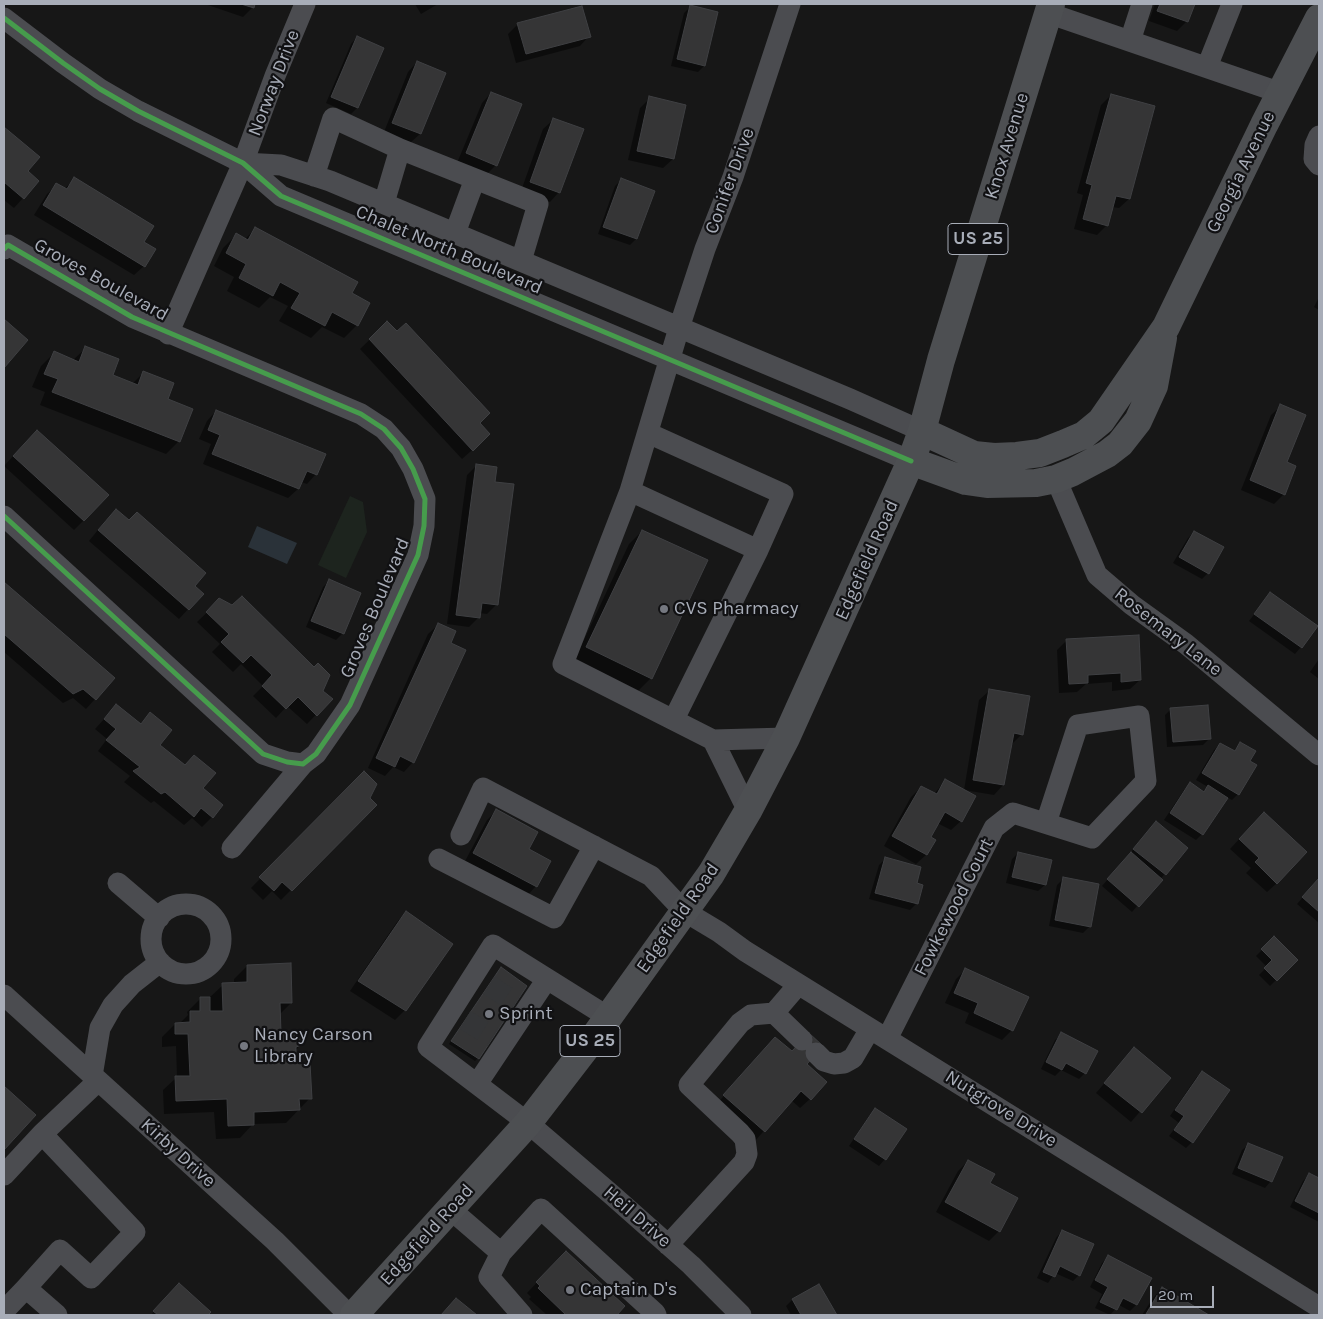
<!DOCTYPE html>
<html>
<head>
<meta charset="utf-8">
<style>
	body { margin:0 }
	#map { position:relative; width:1323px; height:1319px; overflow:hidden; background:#171717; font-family:Karla,sans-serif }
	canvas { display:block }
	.frame { position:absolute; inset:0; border:5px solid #a8adb8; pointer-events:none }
	.scale { position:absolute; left:1150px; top:1286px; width:64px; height:22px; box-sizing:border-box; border:2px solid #a8adb8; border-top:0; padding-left:6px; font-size:15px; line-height:18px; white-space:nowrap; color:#a8adb8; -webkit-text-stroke:4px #111113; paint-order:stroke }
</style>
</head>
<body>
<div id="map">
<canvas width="1323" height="1319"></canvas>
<div class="frame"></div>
<div class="scale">20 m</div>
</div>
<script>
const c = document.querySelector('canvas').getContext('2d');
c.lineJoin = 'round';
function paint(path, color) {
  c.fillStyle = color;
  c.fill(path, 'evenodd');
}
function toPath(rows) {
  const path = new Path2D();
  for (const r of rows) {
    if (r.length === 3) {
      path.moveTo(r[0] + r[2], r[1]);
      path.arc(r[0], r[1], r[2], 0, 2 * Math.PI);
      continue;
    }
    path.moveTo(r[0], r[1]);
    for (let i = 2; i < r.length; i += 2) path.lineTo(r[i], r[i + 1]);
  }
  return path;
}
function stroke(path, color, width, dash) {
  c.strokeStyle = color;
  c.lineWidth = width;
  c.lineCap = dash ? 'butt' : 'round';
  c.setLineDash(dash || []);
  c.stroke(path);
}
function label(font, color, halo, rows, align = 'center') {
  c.font = font + ' Karla,sans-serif';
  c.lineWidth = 4.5;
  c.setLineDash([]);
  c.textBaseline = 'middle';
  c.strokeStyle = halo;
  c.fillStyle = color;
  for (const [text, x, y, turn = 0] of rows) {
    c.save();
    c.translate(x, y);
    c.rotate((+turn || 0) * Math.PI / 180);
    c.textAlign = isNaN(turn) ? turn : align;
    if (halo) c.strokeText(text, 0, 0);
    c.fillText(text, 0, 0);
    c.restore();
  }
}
paint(toPath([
	[350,496,363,502,367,532,346,578,318,565]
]), '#1d241e');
paint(toPath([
	[257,526,297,543,287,564,248,547]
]), '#2a3239');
paint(toPath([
	[205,4,254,4,253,7,243,17],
	[415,4,438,4,421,14],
	[1155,4,1193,4,1187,21,1177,31,1149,21],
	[690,7,717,13,704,66,698,72,671,66,684,13],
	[518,24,589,36,580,46,516,63,508,34],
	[357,37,382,48,357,108,351,114,326,103,351,44],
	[417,62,420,134,410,143,384,132,408,72],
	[491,93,496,165,486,175,457,163,482,103],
	[1111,95,1154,107,1129,199,1119,208,1112,207,1107,225,1097,235,1074,229,1083,195,1077,193,1101,105],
	[650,98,673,159,663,168,628,160,640,108],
	[553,120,559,192,550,202,521,191,543,129],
	[4,129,38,157,27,171,23,198,14,208,4,200],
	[75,179,144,266,134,275,34,215,47,194,57,185,64,189],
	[621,180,653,191,636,239,630,245,598,234,615,186],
	[255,229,350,294,357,325,344,338,322,327,311,338,279,321,288,306,270,297,259,308,227,291,234,277,214,266,223,248,236,235,245,239],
	[1319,297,1319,310,1314,307],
	[387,323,478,423,479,444,462,459,360,349],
	[86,348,111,376,132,384,144,372,166,400,179,441,166,454,40,405,45,392,32,387,41,366,54,353,73,360],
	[1281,406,1285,462,1284,494,1274,504,1241,490,1271,415],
	[216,411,316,474,307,484,301,482,298,489,288,498,203,464,211,444,199,439,207,421],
	[27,441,84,520,74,530,4,466],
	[477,465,493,483,497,604,487,614,479,613,479,617,469,627,447,624,467,475],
	[106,520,128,522,202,594,179,619,89,541],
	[642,531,651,678,638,691,574,661,629,544],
	[1194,532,1208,573,1202,579,1173,563,1188,538],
	[329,581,343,633,336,640,306,627,323,587],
	[4,584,113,679,86,709,73,698,63,703,4,652],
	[1270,594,1301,647,1295,654,1249,621],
	[220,600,314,669,322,691,331,699,307,724,287,706,276,718,253,696,263,686,241,664,233,672,212,652,220,644,197,622],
	[438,625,413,762,404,772,393,767,385,776,368,768,428,634],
	[1067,640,1140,680,1130,689,1112,691,1112,682,1086,684,1077,692,1059,693,1057,650],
	[1319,659,1319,679,1310,672],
	[989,691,1022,734,1012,744,1011,744,1003,785,994,795,964,790,979,700],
	[116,706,140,725,150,714,158,745,201,789,212,817,202,827,192,818,184,825,154,801,151,803,124,782,130,776,98,751,107,739,95,729],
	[1171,709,1209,739,1203,745,1167,747,1165,715],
	[1220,744,1233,752,1240,744,1248,762,1238,794,1232,800,1226,797,1202,834,1196,840,1164,820,1184,790,1190,784,1203,792,1208,787,1196,780,1214,750],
	[364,773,368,798,375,805,281,900,272,891,263,900,251,888],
	[945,781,961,821,951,830,937,823,929,837,934,840,926,855,916,864,884,846,911,797,921,787,934,794],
	[496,811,528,849,536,886,527,896,464,863,487,820],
	[1254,823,1277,883,1267,892,1246,873,1251,868,1230,849],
	[1150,829,1187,848,1132,912,1102,886,1128,856],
	[1018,853,1045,885,1038,891,1006,883,1012,859],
	[885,859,915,883,922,885,916,904,910,910,869,899,879,865],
	[1064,878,1090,926,1083,933,1049,926,1057,885],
	[1319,879,1319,923,1297,904],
	[406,912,405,1010,395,1020,350,991,397,922],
	[1274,938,1296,960,1270,986,1259,975,1267,967,1256,956],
	[247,966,291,1003,279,1015,280,1034,302,1043,295,1051,295,1065,310,1098,286,1123,253,1124,240,1138,216,1139,214,1112,164,1114,163,1090,177,1077,176,1046,162,1047,162,1037,175,1024,179,1024,188,1015,187,1012,200,999,209,998,223,985,234,984,234,979],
	[965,970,1012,1030,1002,1040,965,1023,969,1013,945,1003,956,979],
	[498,971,478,1058,475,1061,449,1044],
	[1062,1034,1085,1073,1079,1079,1061,1070,1055,1076,1041,1069,1055,1040],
	[766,1048,805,1064,810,1099,800,1108,791,1100,755,1141,715,1106],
	[1134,1049,1169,1078,1131,1122,1096,1093],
	[1202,1072,1192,1142,1186,1148,1169,1136,1179,1123,1170,1116,1196,1078],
	[4,1088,34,1115,4,1148],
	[875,1110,885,1159,879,1166,849,1146,869,1116],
	[1249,1144,1271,1181,1265,1188,1232,1174,1242,1150],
	[968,1161,988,1184,999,1231,989,1241,936,1212,958,1171],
	[1309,1175,1319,1180,1319,1222,1290,1207,1303,1181],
	[1062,1231,1079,1275,1073,1281,1055,1273,1048,1283,1037,1278,1056,1238],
	[566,1252,623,1306,615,1315,547,1315,529,1299,531,1297,527,1293],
	[1108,1257,1136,1305,1130,1311,1119,1305,1110,1315,1095,1308,1102,1294,1090,1287,1102,1263],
	[819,1285,835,1315,791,1315,786,1306,792,1300],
	[1162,1288,1207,1315,1142,1315,1153,1298],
	[173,1291,209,1312,207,1315,151,1315]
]), '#0007');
const building = toPath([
	[241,4,255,4,254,8,241,4],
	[1160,4,1195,4,1188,22,1157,11,1160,4],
	[690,5,718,12,705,66,677,59,690,5],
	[582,6,591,37,526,54,517,23,582,6],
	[357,36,384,48,358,108,331,97,357,36],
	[417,61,446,73,421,134,392,123,417,61],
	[491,92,522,104,497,166,466,153,491,92],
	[1111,94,1155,106,1130,199,1116,196,1108,226,1083,219,1092,185,1086,183,1111,94],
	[649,96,686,105,674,159,637,151,649,96],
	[553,118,584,129,560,193,530,182,553,118],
	[4,127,40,157,28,171,39,181,24,199,4,182,4,127],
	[74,177,154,226,144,242,156,249,145,267,43,205,56,183,67,189,74,177],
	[621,178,655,191,637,239,603,227,621,178],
	[255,227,358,282,352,293,370,303,358,326,332,312,325,326,291,308,300,293,280,282,273,296,239,278,246,264,226,253,236,233,248,240,255,227],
	[4,319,28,340,4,368,4,319],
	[387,321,397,331,406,323,490,413,480,423,490,434,473,451,369,339,387,321],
	[85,346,119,359,113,375,138,385,143,371,174,383,168,399,193,409,180,442,52,392,58,379,44,374,54,351,79,362,85,346],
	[1280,404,1306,415,1287,462,1296,466,1285,495,1250,480,1280,404],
	[216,410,326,454,317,475,307,471,299,489,212,454,220,435,208,430,216,410],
	[37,430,109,495,84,521,13,456,37,430],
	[476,464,497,467,495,482,514,484,498,605,482,603,480,618,456,615,476,464],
	[116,509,129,520,137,512,206,573,195,586,204,594,189,610,98,530,116,509],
	[642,530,708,560,652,679,586,647,642,530],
	[1194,531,1224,547,1209,574,1179,557,1194,531],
	[329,579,361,593,344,634,311,621,329,579],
	[4,582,115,678,96,700,83,689,73,694,4,634,4,582],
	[1270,592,1318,626,1302,648,1254,614,1270,592],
	[242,596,314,667,318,663,330,675,323,691,333,699,317,716,298,697,286,709,262,686,272,675,251,655,243,663,221,642,229,634,206,612,219,598,232,605,242,596],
	[438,623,456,631,451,643,466,650,414,763,400,756,395,767,376,758,438,623],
	[1139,635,1141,680,1121,682,1121,673,1088,675,1088,683,1069,684,1066,639,1139,635],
	[989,689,1030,696,1023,735,1014,733,1004,785,973,780,989,689],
	[116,704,141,724,150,712,172,730,160,745,185,765,194,755,216,773,203,788,223,805,213,818,201,808,194,817,165,792,161,794,133,771,140,767,106,740,116,729,104,719,116,704],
	[1208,705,1211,739,1173,742,1170,708,1208,705],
	[1240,742,1256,751,1250,761,1257,765,1239,795,1202,773,1220,743,1235,751,1240,742],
	[364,771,377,784,370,798,377,805,292,891,282,882,274,891,259,877,364,771],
	[945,779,976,796,962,822,945,812,931,837,936,840,927,855,892,836,921,786,937,794,945,779],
	[1190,782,1204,792,1208,785,1228,798,1203,835,1170,813,1190,782],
	[496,809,538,832,529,849,551,861,537,887,473,853,496,809],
	[1264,812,1307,852,1277,884,1255,862,1259,858,1239,839,1264,812],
	[1156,821,1188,848,1166,875,1133,849,1156,821],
	[1018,852,1052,860,1046,885,1012,877,1018,852],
	[1131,852,1163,880,1139,907,1107,879,1131,852],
	[885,857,921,867,917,883,923,885,918,904,875,893,885,857],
	[1063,877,1099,884,1091,927,1055,920,1063,877],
	[1319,878,1319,912,1302,897,1319,878],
	[406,911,453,944,406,1011,358,981,406,911],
	[1274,936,1298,960,1277,981,1264,968,1272,960,1261,949,1274,936],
	[291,963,292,1003,280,1003,281,1033,303,1033,304,1044,296,1047,296,1063,310,1063,312,1099,299,1099,300,1110,254,1112,254,1125,228,1126,227,1099,176,1101,175,1076,190,1076,188,1034,175,1034,175,1023,190,1022,190,1011,200,1011,200,997,210,997,210,1011,223,1011,222,983,247,982,247,965,291,963],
	[501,967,527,986,479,1059,451,1041,501,967],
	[965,968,1029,997,1013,1031,974,1013,978,1003,954,993,965,968],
	[1061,1032,1098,1051,1086,1074,1066,1063,1062,1070,1046,1062,1061,1032],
	[809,1033,823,1046,807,1064,827,1082,811,1100,801,1091,765,1132,723,1095,775,1037,792,1051,809,1033],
	[1134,1047,1171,1078,1142,1113,1104,1083,1134,1047],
	[1202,1071,1230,1090,1193,1143,1174,1130,1184,1116,1175,1110,1202,1071],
	[4,1086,36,1115,4,1150,4,1086],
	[875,1108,907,1129,886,1160,854,1139,875,1108],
	[1248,1143,1283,1157,1272,1182,1238,1168,1248,1143],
	[968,1160,995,1174,990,1183,1018,1198,1000,1232,945,1202,968,1160],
	[1309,1173,1319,1178,1319,1213,1295,1201,1309,1173],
	[1062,1230,1094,1244,1080,1276,1060,1266,1055,1277,1043,1272,1062,1230],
	[566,1251,625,1306,617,1315,566,1315,538,1288,540,1286,536,1282,566,1251],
	[1108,1255,1152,1278,1137,1305,1123,1298,1117,1310,1100,1302,1108,1287,1095,1280,1108,1255],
	[179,1283,211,1312,208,1315,158,1315,153,1311,179,1283],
	[819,1284,837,1315,801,1315,792,1299,819,1284],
	[1162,1287,1209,1315,1146,1314,1162,1287],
	[456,1298,477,1315,441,1315,456,1298]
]);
paint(building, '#353536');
stroke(building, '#3f4043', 1);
stroke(toPath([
	[489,985,516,1003],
	[465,1020,493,1037]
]), '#343537', 21, [21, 11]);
stroke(toPath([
	[1048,13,1281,93],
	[4,18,63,63,100,89,138,111,243,163,281,196,911,461],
	[1130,41,1142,4],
	[1207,67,1232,4],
	[1319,136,1315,145,1314,159,1319,165],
	[243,163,281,165,330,181,850,399,922,431],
	[314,176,333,118,400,149],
	[384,203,400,149,538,204,521,261],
	[455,233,475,179],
	[4,249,8,245,132,317,361,414,384,429,401,448,413,469,425,499,424,526,418,555,350,705,316,754,303,764,287,762,263,754,4,516],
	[168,334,243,163,275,76,305,4],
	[648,433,783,494,758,550],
	[1056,479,1097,575,1132,605,1186,644,1319,755],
	[630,491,758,550,674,719],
	[713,740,563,664,630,491,679,328,705,249,733,177,790,4],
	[748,811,713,740,786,738],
	[461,835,483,788,651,876,684,911,719,932,745,951,1319,1307],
	[232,848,303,764],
	[439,859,554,918,594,846],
	[118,883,159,918],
	[186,939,35],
	[4,995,275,1241,349,1315],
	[774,1013,802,1040],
	[608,1017,493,945,428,1047,528,1123,612,1195,691,1265,741,1315],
	[887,1039,994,828,1013,813,1092,838,1146,781,1139,716,1078,725,1046,823],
	[816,1053,824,1061,834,1064,844,1063,853,1058,870,1029],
	[92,1076,100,1028,113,1005,132,984,160,962],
	[477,1084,547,979],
	[42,1134,98,1081],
	[4,1175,42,1134,135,1232,91,1278,60,1250,26,1288],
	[450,1209,501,1253],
	[668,1245,744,1162,747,1154,745,1139,740,1133,689,1085,740,1023,751,1015,774,1013,798,985],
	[4,1311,26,1288,57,1315],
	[522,1315,489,1277,501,1253,541,1209,655,1313,656,1315]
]), '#4b4c50', 21);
stroke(toPath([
	[922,431,974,455,994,457,1017,456,1040,453,1063,444,1084,435,1101,421,1166,327,1264,125,1319,18],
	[911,461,966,481,987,484,1036,483,1056,479,1073,472,1107,454,1120,444,1138,421,1154,386,1163,338],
	[354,1315,528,1123,592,1040,711,874,748,811,786,738,911,461,922,431,941,360,1051,4]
]), '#4d4f52', 28);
stroke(toPath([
	[4,18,63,63,100,89,138,111,243,163,281,196,911,461],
	[4,249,8,245,132,317,361,414,384,429,401,448,413,469,425,499,424,526,418,555,350,705,316,754,303,764,287,762,263,754,4,516]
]), '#469c4c', 5);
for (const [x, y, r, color] of [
	[664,609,5,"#757880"],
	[489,1014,5,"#757880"],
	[244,1046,5,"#757880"],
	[570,1290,5,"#757880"]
]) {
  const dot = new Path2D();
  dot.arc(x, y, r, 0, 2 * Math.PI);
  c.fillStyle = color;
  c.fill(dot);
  stroke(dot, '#111113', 2);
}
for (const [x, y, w] of [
	[978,239,60],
	[590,1041,60]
]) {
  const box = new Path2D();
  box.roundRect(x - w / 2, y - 15.5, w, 31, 4);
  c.fillStyle = '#111113';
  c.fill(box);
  stroke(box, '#a8adb8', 1);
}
label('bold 18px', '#a8adb8', null, [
	["US 25",978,239],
	["US 25",590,1041]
]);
label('19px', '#a8adb8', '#111113', [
	["Norway Drive",274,83,-69],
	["Knox Avenue",1007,146,-73],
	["Georgia Avenue",1241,172,-64],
	["Conifer Drive",730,181,-70],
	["Chalet North Boulevard",449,250,23],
	["Groves Boulevard",101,280,29],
	["Edgefield Road",867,560,-66],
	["Groves Boulevard",375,608,-67],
	["Rosemary Lane",1168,632,38],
	["Fowkewood Court",954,907,-63],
	["Edgefield Road",678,918,-55],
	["Nutgrove Drive",1001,1109,32],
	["Kirby Drive",178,1153,42],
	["Heil Drive",637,1217,41],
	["Edgefield Road",427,1235,-48]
]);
label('19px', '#a8adb8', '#111113', [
	["CVS Pharmacy",674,609],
	["Sprint",499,1014],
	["Nancy Carson",254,1035],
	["Library",254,1057],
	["Captain D's",580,1290]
], 'left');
</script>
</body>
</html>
